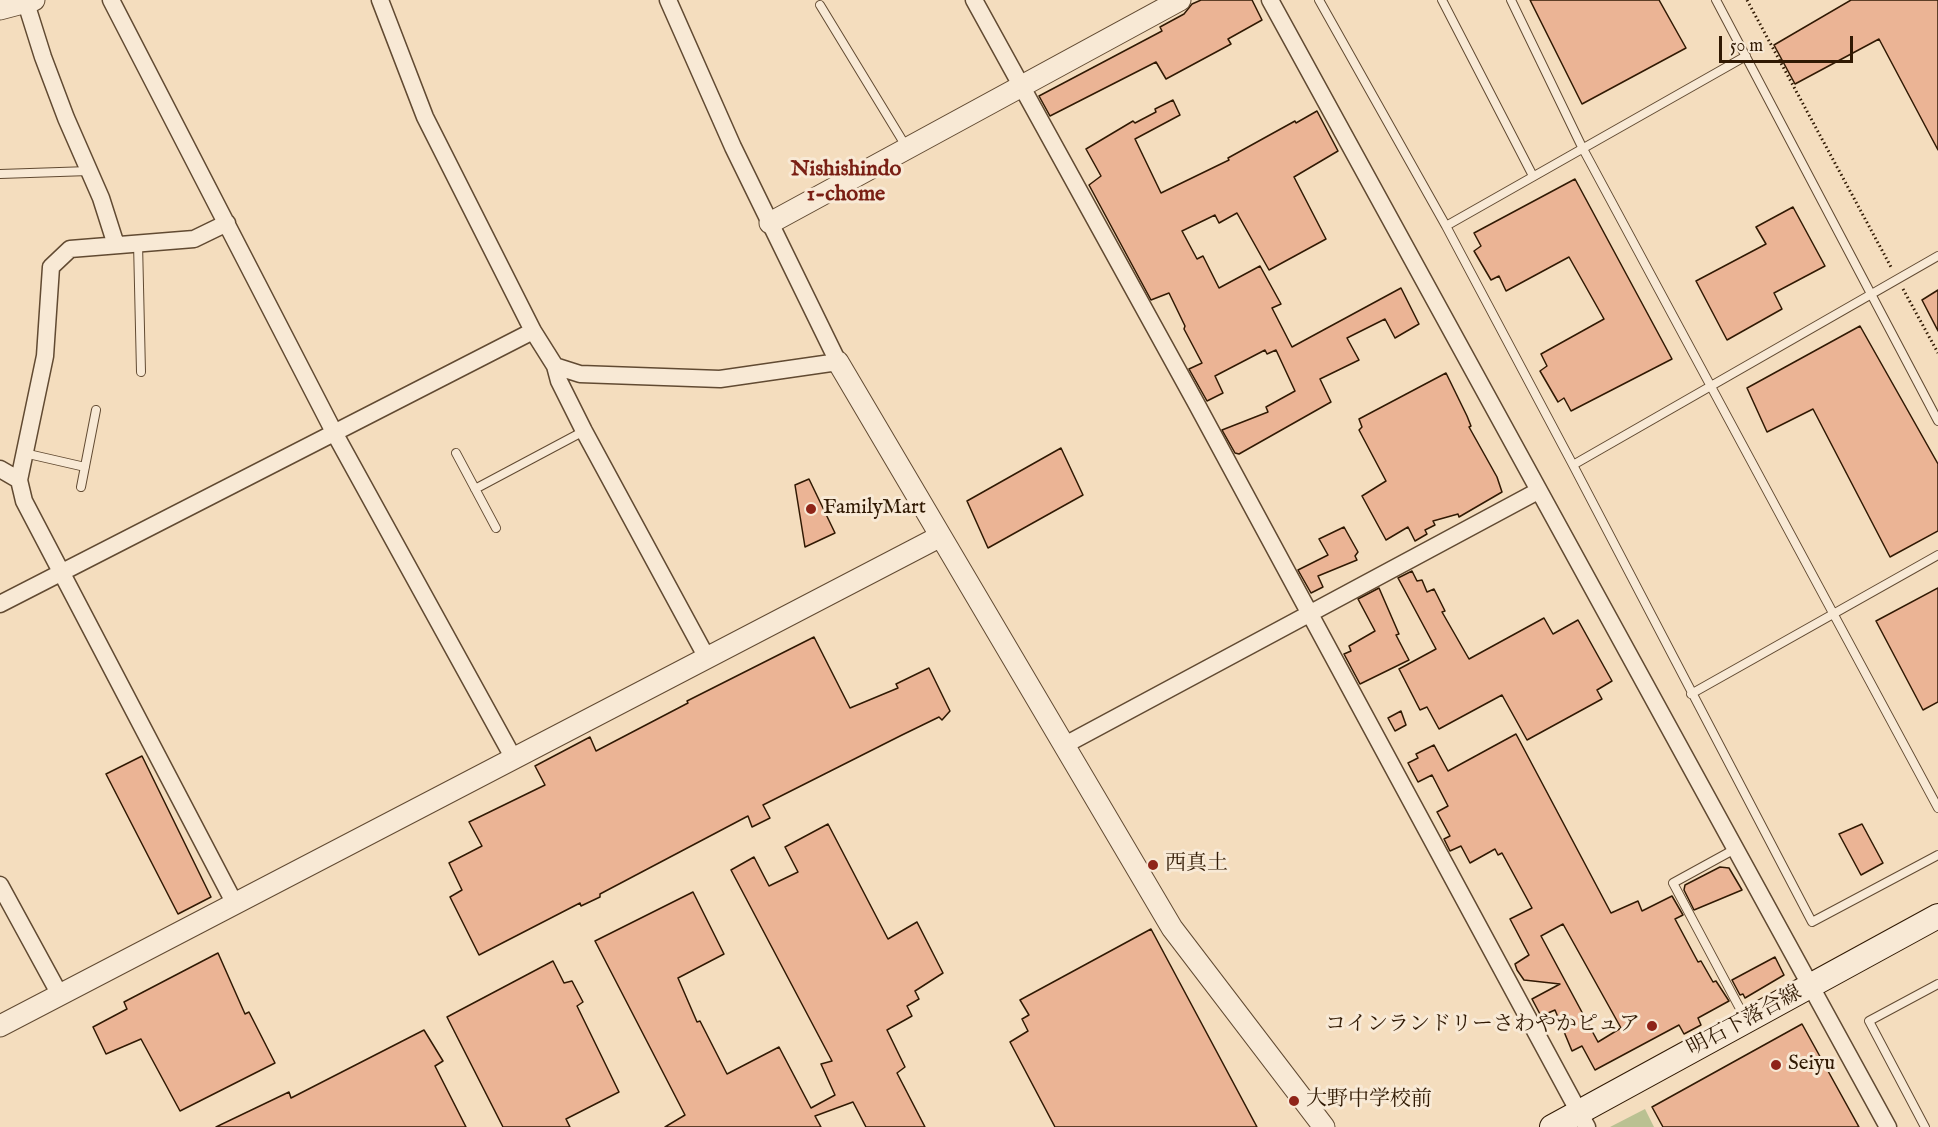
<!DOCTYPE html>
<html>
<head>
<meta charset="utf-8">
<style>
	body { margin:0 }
	#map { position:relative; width:1938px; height:1127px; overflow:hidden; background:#f4ddbe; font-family:"IM FELL English",serif }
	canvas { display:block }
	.scale { position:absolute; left:1719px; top:36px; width:134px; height:27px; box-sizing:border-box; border:3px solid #301903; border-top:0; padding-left:8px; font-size:18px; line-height:21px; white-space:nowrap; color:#301903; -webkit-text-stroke:4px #f8e9d5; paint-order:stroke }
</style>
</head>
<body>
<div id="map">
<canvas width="1938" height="1127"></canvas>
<div class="scale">50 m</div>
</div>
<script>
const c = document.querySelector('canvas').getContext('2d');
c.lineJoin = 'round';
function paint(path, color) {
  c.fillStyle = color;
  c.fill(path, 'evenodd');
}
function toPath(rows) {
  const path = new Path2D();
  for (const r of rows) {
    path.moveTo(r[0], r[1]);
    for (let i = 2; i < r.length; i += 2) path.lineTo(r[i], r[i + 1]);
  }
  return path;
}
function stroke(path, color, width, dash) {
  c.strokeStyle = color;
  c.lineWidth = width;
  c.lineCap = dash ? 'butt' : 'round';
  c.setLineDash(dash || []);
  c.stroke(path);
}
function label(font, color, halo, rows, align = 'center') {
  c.font = font + ' "IM FELL English","Noto Serif JP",serif';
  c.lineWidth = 6;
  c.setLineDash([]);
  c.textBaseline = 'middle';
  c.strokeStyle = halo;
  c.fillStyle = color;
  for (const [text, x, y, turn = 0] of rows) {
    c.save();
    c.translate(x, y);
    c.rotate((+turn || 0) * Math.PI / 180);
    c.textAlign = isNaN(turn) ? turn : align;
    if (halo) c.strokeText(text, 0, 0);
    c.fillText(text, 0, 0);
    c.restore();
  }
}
paint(toPath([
	[1645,1109,1654,1127,1610,1127]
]), '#bac192');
const building = toPath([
	[1201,0,1252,0,1262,20,1228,39,1231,44,1166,79,1156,62,1050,116,1039,96,1162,31,1160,27,1184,14,1192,4,1201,0],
	[1530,0,1659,0,1686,48,1582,104,1530,0],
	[1851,0,1938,0,1938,150,1879,39,1795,84,1774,45,1851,0],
	[1173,100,1180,115,1135,139,1161,193,1229,160,1228,158,1295,121,1296,123,1317,111,1338,151,1294,177,1326,239,1269,270,1237,213,1219,223,1215,215,1182,231,1197,259,1203,256,1219,288,1260,266,1281,304,1272,308,1292,347,1401,288,1419,324,1395,338,1385,319,1347,338,1359,360,1320,379,1331,402,1239,454,1235,453,1222,430,1268,412,1266,407,1295,391,1276,350,1267,354,1265,350,1215,376,1223,393,1207,401,1189,369,1202,363,1184,329,1185,326,1169,293,1151,300,1089,185,1101,176,1086,149,1133,121,1135,123,1156,112,1155,109,1173,100],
	[1575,179,1672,359,1571,411,1564,398,1558,402,1540,371,1547,366,1541,354,1604,319,1569,257,1506,291,1499,276,1491,280,1474,251,1481,246,1474,233,1575,179],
	[1793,207,1825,266,1774,293,1782,309,1727,340,1696,281,1766,244,1756,227,1793,207],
	[1938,290,1938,331,1922,300,1938,290],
	[1860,326,1938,464,1938,531,1890,557,1813,409,1767,432,1747,388,1860,326],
	[1446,373,1467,416,1471,426,1469,427,1497,477,1502,492,1459,517,1458,514,1433,521,1435,525,1425,530,1427,534,1415,541,1408,527,1386,540,1362,496,1386,481,1359,430,1362,427,1359,419,1446,373],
	[1061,448,1083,495,988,548,967,501,1061,448],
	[809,479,835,533,805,547,795,485,809,479],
	[1344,527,1358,552,1355,556,1357,560,1318,576,1323,587,1311,593,1298,570,1328,555,1319,539,1344,527],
	[1412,571,1417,581,1422,580,1427,592,1434,589,1445,611,1442,612,1469,659,1544,618,1553,634,1578,620,1612,681,1597,690,1602,699,1527,740,1502,695,1439,729,1427,707,1420,710,1399,669,1436,649,1398,578,1412,571],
	[1379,588,1399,634,1396,635,1409,660,1360,684,1344,654,1351,651,1349,646,1375,631,1358,599,1379,588],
	[1938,588,1938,702,1923,710,1876,621,1938,588],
	[814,637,850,708,898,688,896,684,929,668,950,711,942,720,939,717,902,735,763,805,770,818,752,827,748,816,600,894,600,897,581,906,580,903,479,955,450,897,462,890,449,863,482,846,469,822,545,785,535,766,590,737,596,751,688,703,687,701,814,637],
	[1401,711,1406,725,1395,731,1388,718,1401,711],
	[1516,734,1611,913,1638,901,1642,911,1672,896,1683,915,1675,919,1698,962,1701,961,1713,982,1716,981,1729,1001,1698,1018,1701,1025,1684,1034,1679,1025,1595,1070,1582,1046,1572,1051,1555,1010,1541,1016,1532,999,1560,984,1524,980,1517,970,1515,964,1529,955,1510,919,1532,908,1502,853,1498,855,1495,849,1470,863,1461,846,1450,851,1444,839,1450,836,1437,812,1448,806,1432,775,1418,782,1408,763,1418,758,1416,754,1434,745,1448,771,1516,734],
	[1563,924,1621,1028,1598,1042,1541,936,1563,924],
	[142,756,211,897,178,914,106,774,142,756],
	[828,824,888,939,917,922,943,973,915,991,919,999,907,1006,912,1016,887,1030,905,1067,897,1073,925,1127,866,1127,853,1102,815,1116,821,1127,665,1127,685,1115,595,941,693,892,724,954,678,978,697,1022,700,1021,727,1074,779,1047,811,1108,835,1095,821,1064,832,1061,731,870,754,857,769,886,798,872,785,847,828,824],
	[1862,824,1883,863,1861,875,1839,834,1862,824],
	[1720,867,1729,868,1742,890,1694,910,1684,890,1685,885,1720,867],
	[1151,929,1257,1127,1055,1127,1010,1042,1028,1031,1022,1019,1029,1015,1020,1000,1151,929],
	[218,953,245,1014,249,1012,275,1063,180,1111,141,1039,106,1054,93,1027,127,1009,124,1002,218,953],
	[1775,957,1784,975,1745,998,1743,994,1740,995,1732,980,1775,957],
	[553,961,564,983,572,981,583,1002,577,1006,619,1092,566,1119,570,1127,503,1127,447,1017,553,961],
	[1802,1024,1859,1127,1663,1127,1652,1107,1802,1024],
	[424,1030,443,1061,435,1066,466,1127,216,1127,289,1092,291,1098,424,1030]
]);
paint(building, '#ebb495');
stroke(building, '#301903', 1.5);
const service = toPath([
	[1319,0,1446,226,1573,465,1812,922,1938,855],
	[1442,0,1533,176],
	[1511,0,1582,147,1938,808],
	[1716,0,1938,421],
	[820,5,907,148],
	[0,174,89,171],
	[1446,226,1746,56],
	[138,243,141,372],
	[24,453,85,467],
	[456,453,496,528],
	[1573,465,1938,256],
	[81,487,96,410],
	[475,489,584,431],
	[1691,694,1938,555],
	[1735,849,1673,883,1746,1020],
	[1925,1127,1869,1021,1938,984]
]);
const minor = toPath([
	[111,0,335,434,514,759],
	[380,0,425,117,533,331,555,366,580,374,720,379,838,362,733,147,668,0],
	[974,0,1196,403,1587,1127],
	[1270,0,1888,1127],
	[26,3,43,57,66,118,101,198,116,245],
	[227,223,194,239,70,249,51,267,45,356,19,480,24,501,235,904],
	[555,366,559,381,584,431,707,658],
	[0,469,19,480],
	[0,604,533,331],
	[1063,746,1538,491],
	[0,885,60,995]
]);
const tertiary = toPath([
	[0,9,34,0],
	[770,223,1180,0],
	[838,362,1172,928,1324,1127],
	[0,1026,939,537]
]);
const secondary = toPath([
	[1552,1127,1938,916]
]);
stroke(service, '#614a32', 10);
stroke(minor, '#614a32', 19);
stroke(tertiary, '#614a32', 23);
stroke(secondary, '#301903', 26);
stroke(toPath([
	[1747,0,1891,267],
	[1903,289,1938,353]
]), '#301903', 3, [1.5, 3]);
stroke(service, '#f8e9d5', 8);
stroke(minor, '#f8e9d5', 16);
stroke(tertiary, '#f8e9d5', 21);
stroke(secondary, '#f8e9d5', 24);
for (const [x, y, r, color] of [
	[811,509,6,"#8f2418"],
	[1153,865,6,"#8f2418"],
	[1652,1026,6,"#8f2418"],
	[1776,1065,6,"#8f2418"],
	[1294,1101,6,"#8f2418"]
]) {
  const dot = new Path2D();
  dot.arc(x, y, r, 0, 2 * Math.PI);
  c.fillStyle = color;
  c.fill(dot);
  stroke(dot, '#f8e9d5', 2);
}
label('21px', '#301903', '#f8e9d5', [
	["FamilyMart",823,509],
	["西真土",1165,865],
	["コインランドリーさわやかピュア",1640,1026,"right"],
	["Seiyu",1788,1065],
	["大野中学校前",1306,1101]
], 'left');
label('21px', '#301903', '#f8e9d5', [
	["明石下落合線",1745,1022,-28]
]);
label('bold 22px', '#7a1f14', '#f8e9d5', [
	["Nishishindo",846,170],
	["1-chome",846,195]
]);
</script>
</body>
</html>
